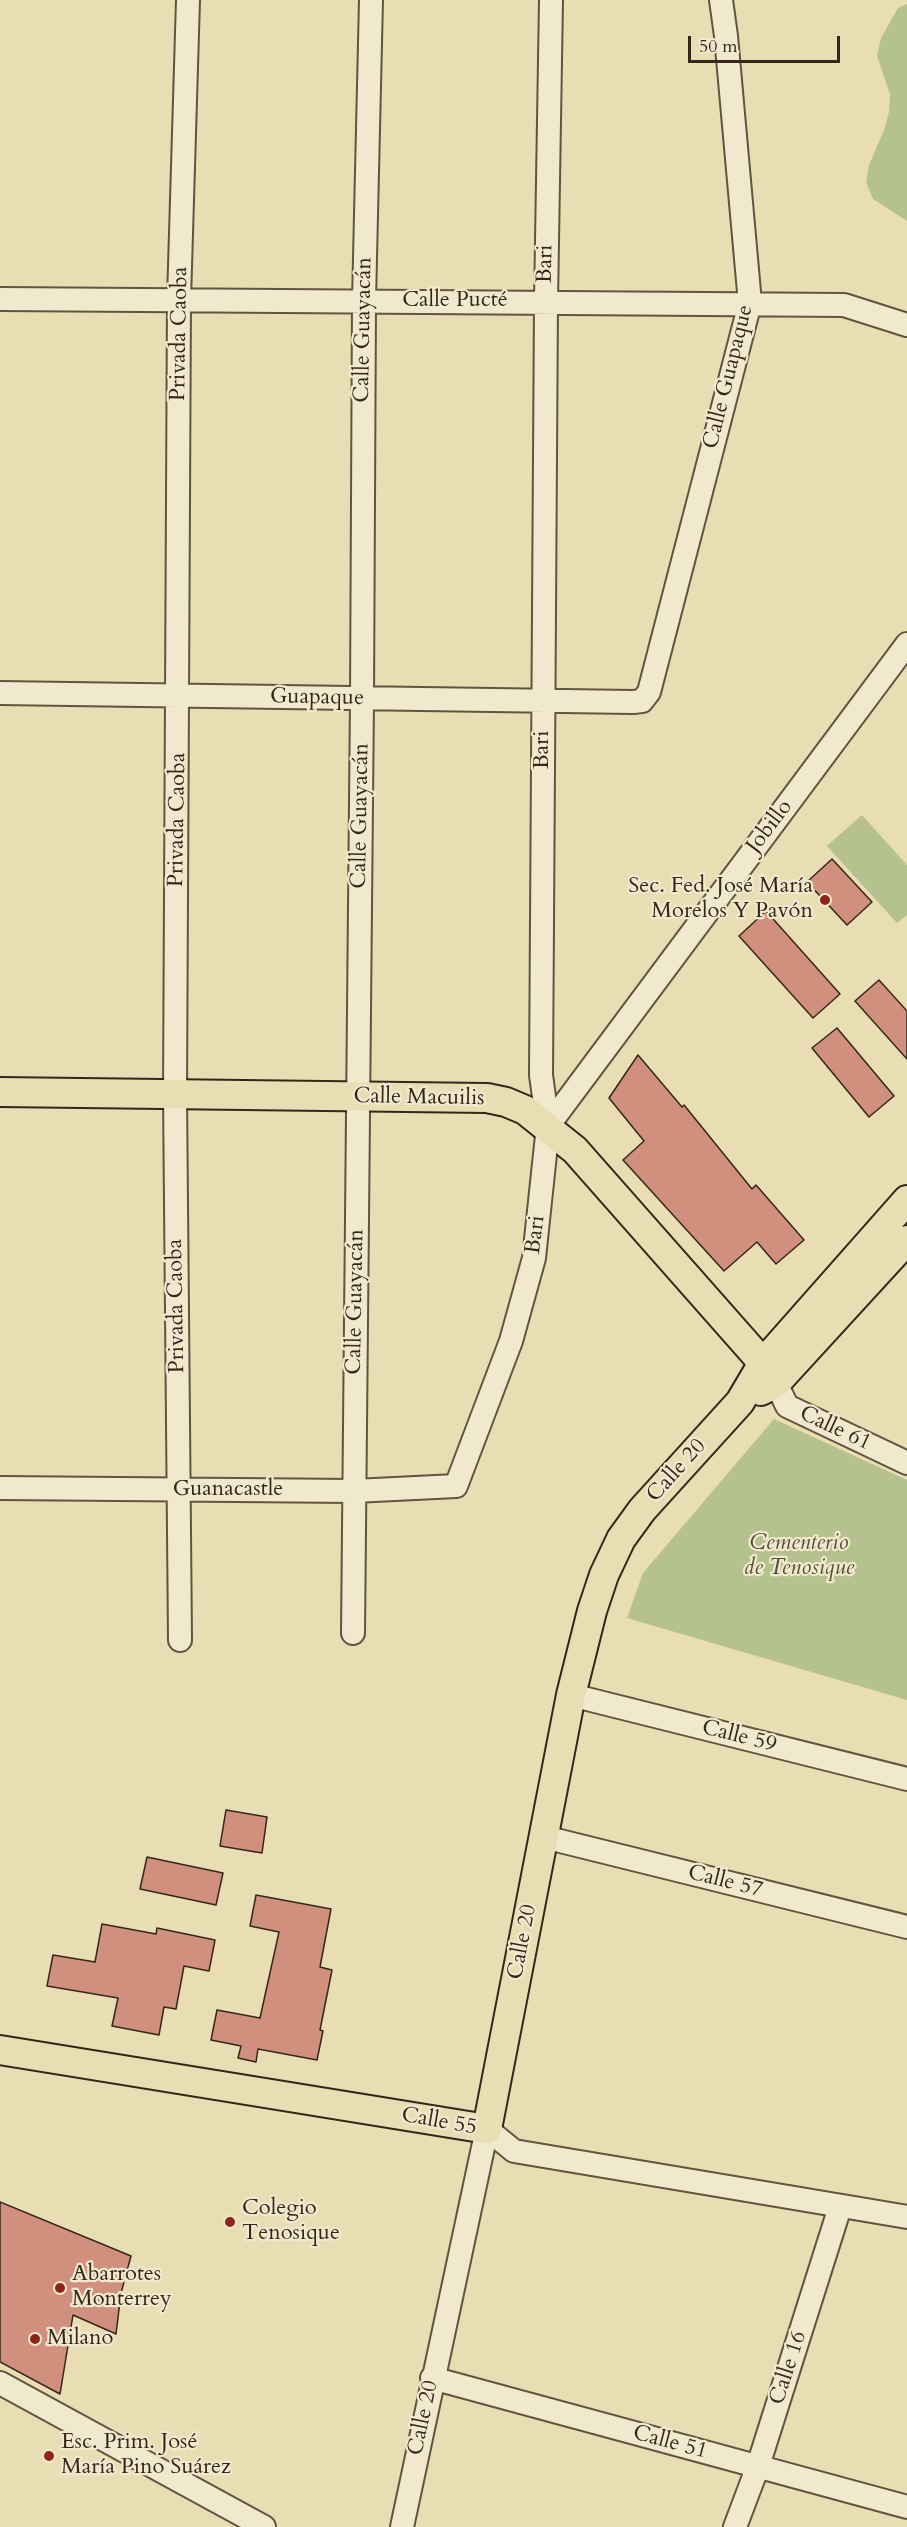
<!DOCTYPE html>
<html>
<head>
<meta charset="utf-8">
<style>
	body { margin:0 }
	#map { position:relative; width:907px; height:2527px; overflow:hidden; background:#e9ddb4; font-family:Cardo,serif }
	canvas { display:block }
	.scale { position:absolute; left:688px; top:36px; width:152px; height:27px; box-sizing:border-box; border:3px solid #34271a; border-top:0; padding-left:8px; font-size:18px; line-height:21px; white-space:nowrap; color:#34271a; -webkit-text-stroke:4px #f1e9ce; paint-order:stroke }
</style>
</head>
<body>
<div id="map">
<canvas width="907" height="2527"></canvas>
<div class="scale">50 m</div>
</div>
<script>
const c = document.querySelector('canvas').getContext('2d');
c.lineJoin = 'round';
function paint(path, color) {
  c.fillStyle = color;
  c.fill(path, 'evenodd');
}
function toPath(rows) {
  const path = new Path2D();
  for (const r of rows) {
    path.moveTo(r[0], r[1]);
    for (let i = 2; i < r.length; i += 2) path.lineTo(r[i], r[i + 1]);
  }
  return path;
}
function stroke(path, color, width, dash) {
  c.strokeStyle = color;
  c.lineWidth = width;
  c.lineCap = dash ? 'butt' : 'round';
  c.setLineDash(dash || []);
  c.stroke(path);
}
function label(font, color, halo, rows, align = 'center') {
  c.font = font + ' Cardo,serif';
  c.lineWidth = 4.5;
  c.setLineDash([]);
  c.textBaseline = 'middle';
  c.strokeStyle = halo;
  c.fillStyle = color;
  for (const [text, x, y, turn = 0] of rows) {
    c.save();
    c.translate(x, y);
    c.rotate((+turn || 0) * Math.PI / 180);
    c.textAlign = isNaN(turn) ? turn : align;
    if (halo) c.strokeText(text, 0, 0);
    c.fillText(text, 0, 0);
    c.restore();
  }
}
paint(toPath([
	[907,4,907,221,873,199,866,182,869,165,884,130,889,112,890,94,877,56,881,38,898,8],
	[862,815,907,865,907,915,897,923,827,846],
	[774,1419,907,1480,907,1700,627,1618,643,1573]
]), '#b5c18e');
const building = toPath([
	[832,859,872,902,847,925,807,882,832,859],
	[766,911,840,994,813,1018,739,936,766,911],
	[879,980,907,1011,907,1059,855,1001,879,980],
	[837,1028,894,1096,869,1117,812,1048,837,1028],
	[638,1055,682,1107,684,1105,752,1189,756,1185,804,1240,776,1264,757,1242,724,1271,623,1160,644,1141,609,1098,638,1055],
	[226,1810,267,1817,262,1853,220,1846,226,1810],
	[147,1857,223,1873,216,1905,140,1889,147,1857],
	[256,1895,331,1909,320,1967,332,1970,320,2030,323,2031,317,2060,258,2049,256,2062,238,2058,241,2046,211,2040,217,2010,260,2018,279,1932,250,1926,256,1895],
	[102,1924,156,1934,157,1928,215,1940,209,1971,184,1966,176,2009,164,2007,159,2035,112,2026,118,1998,47,1986,53,1955,95,1962,102,1924],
	[0,2202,131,2256,121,2293,116,2334,73,2315,60,2394,0,2362,0,2202]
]);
paint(building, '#d1907e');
stroke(building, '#34271a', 1.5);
const minor = toPath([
	[0,299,844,305,907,325],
	[0,693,633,702,642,701,649,692,750,303,726,36,721,0],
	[548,1126,907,644],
	[776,1383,787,1406,907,1463],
	[0,1488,354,1491,456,1486,511,1341,534,1258,548,1126,541,1075,546,302,551,0],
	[353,1633,362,699,364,301,371,0],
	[180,1640,175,1094,179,300,188,0],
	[571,1695,907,1779],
	[544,1837,907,1927],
	[432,2378,907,2507],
	[0,2383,264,2527],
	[402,2527,487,2129,514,2151,907,2217],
	[735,2527,758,2466,840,2207]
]);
const major = toPath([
	[0,1092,487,1098,506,1102,525,1110,575,1150,763,1363,776,1383],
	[761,1391,776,1383,907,1240],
	[0,2050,487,2129,571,1695,592,1611,604,1575,621,1539,642,1510,740,1402,763,1363,907,1200]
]);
stroke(minor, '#615440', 26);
stroke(major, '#34271a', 32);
stroke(minor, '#f1e9ce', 22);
stroke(major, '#e9ddb4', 28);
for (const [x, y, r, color] of [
	[825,900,6,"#8f2418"],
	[230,2222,6,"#8f2418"],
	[60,2288,6,"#8f2418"],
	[35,2339,6,"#8f2418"],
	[49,2456,6,"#8f2418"]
]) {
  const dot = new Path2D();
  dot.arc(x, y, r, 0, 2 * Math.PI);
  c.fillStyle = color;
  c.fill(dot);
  stroke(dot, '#f1e9ce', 2);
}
label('22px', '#34271a', '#f1e9ce', [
	["Bari",546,264,-89],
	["Calle Pucté",455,301],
	["Calle Guayacán",364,330,-89],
	["Privada Caoba",180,334,-89],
	["Calle Guapaque",729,377,-76],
	["Guapaque",317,698,1],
	["Bari",543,750,-90],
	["Calle Guayacán",361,816,-89],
	["Privada Caoba",178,820,-89],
	["Jobillo",770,827,-53],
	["Calle Macuilis",419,1098,1],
	["Bari",536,1235,-83],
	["Calle Guayacán",356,1302,-89],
	["Privada Caoba",177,1306,-91],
	["Calle 61",835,1429,25],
	["Calle 20",677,1471,-48],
	["Guanacastle",228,1490],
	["Calle 59",739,1737,14],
	["Calle 57",725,1882,14],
	["Calle 20",523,1942,-79],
	["Calle 55",439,2122,10],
	["Calle 16",789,2368,-72],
	["Calle 20",424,2418,-78],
	["Calle 51",670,2443,15]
]);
label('22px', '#34271a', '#f1e9ce', [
	["Sec. Fed. José María",813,887,"right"],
	["Morelos Y Pavón",813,912,"right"],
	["Colegio",242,2209],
	["Tenosique",242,2234],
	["Abarrotes",72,2275],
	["Monterrey",72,2300],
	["Milano",47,2339],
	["Esc. Prim. José",61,2443],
	["María Pino Suárez",61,2468]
], 'left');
label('italic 22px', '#544e37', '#f1e9ce', [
	["Cementerio",799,1544],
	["de Tenosique",799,1569]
]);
</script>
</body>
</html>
